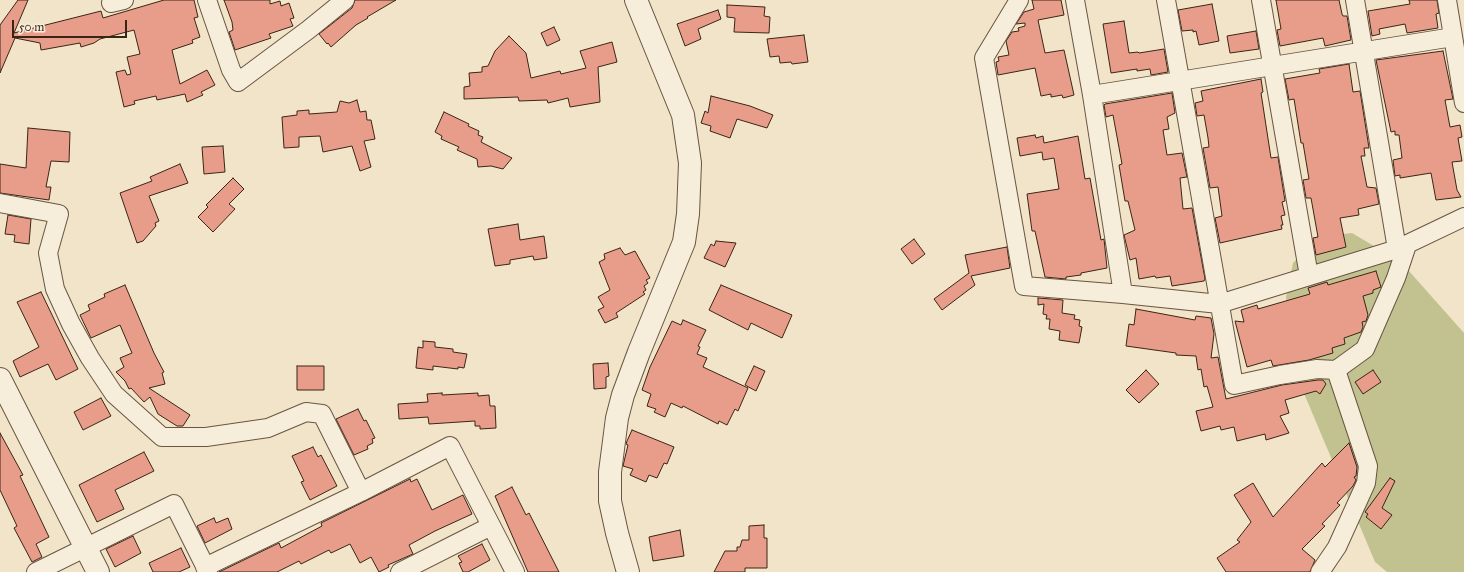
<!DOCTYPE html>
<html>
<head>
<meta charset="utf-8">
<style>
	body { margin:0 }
	#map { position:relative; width:1464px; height:572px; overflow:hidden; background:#f2e4c8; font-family:"IM FELL Great Primer",serif }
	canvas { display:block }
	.scale { position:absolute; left:12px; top:20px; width:115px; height:18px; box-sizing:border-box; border:2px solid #3a2515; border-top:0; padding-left:5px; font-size:12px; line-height:14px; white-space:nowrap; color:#3a2515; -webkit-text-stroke:3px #f7eddb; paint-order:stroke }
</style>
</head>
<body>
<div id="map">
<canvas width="1464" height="572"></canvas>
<div class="scale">50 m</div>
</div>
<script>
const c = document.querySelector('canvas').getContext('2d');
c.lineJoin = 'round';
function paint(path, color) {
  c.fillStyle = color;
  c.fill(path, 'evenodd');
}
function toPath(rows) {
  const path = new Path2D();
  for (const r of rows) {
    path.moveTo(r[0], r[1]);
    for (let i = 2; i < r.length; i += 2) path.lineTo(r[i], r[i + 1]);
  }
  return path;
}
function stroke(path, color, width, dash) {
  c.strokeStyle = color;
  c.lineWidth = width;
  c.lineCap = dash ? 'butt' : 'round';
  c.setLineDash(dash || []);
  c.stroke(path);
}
paint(toPath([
	[1352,233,1401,262,1464,333,1464,572,1387,572,1375,562,1295,372,1286,297,1293,263,1318,237]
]), '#c2c291');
const building = toPath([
	[18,0,28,0,14,33,101,11,103,18,164,0,194,0,198,17,194,18,200,37,192,40,193,43,172,50,180,84,207,70,215,85,201,92,203,95,187,102,185,94,157,100,156,96,134,101,135,104,124,107,116,72,125,70,127,75,131,74,127,57,140,54,134,30,100,39,94,43,81,47,80,43,41,50,40,43,15,38,0,73,0,25,18,0],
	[224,0,270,0,270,4,280,1,281,6,289,3,294,18,290,19,293,26,269,34,271,38,235,50,229,32,233,30,232,22,224,0],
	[355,0,396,0,367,17,368,18,356,25,331,47,328,43,327,44,319,34,352,8,355,0],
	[1032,0,1061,0,1064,15,1038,20,1045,53,1064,50,1074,95,1063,98,1062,95,1051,97,1051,94,1041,96,1035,68,998,75,996,62,999,61,998,57,1009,55,1006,41,1012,32,1019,31,1018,28,1025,26,1025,23,1016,24,1024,12,1034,9,1032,0],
	[1276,0,1339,0,1342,14,1343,16,1347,16,1351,40,1325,46,1323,38,1280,46,1277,30,1281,29,1276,0],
	[1409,0,1437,0,1439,13,1436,14,1438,28,1407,33,1405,24,1379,29,1380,34,1372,36,1368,11,1410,4,1409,0],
	[1212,4,1219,41,1199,45,1196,31,1193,32,1193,30,1182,31,1178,10,1212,4],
	[727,5,765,7,764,16,770,17,769,33,734,32,735,18,727,17,727,5],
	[718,10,721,19,698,29,701,39,685,46,677,24,718,10],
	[1124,21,1129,53,1138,52,1139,53,1164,49,1168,72,1151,75,1150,69,1137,71,1137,69,1111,73,1103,24,1124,21],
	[554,27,560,40,547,46,541,33,554,27],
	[1256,31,1259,49,1230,53,1227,36,1256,31],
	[804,35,808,62,792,64,791,62,780,63,779,56,770,57,767,39,804,35],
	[509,36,526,53,531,78,560,71,561,74,586,68,580,51,612,42,617,62,598,67,600,102,570,107,568,98,548,103,547,100,519,101,518,97,464,99,464,87,470,86,469,73,482,72,482,67,488,66,495,51,509,36],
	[1443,51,1453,99,1445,100,1450,127,1460,125,1462,137,1458,138,1462,161,1452,162,1457,190,1461,197,1436,200,1431,173,1400,178,1400,175,1395,176,1393,160,1402,158,1399,135,1395,135,1395,131,1391,132,1376,60,1443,51],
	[1349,64,1353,92,1360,91,1369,148,1364,148,1365,156,1361,156,1367,187,1376,188,1379,204,1358,209,1359,215,1340,218,1346,247,1316,255,1313,238,1318,237,1311,198,1306,198,1303,180,1309,179,1303,143,1301,143,1294,99,1289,100,1285,79,1320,73,1319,69,1349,64],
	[1261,79,1263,92,1261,93,1271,158,1278,157,1285,201,1282,202,1285,215,1281,216,1283,225,1281,225,1282,229,1220,243,1215,218,1222,216,1218,187,1210,188,1203,148,1209,147,1208,138,1204,115,1197,116,1195,103,1203,101,1201,91,1261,79],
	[1172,93,1175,113,1167,117,1169,129,1163,130,1167,155,1182,153,1187,177,1180,178,1183,209,1192,208,1205,279,1204,281,1172,286,1170,276,1156,278,1155,276,1139,279,1136,258,1130,260,1124,235,1135,230,1128,201,1125,201,1119,165,1122,164,1113,115,1106,117,1104,105,1105,104,1172,93],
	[711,96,750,106,773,115,767,128,737,119,730,138,710,131,711,126,701,123,705,111,708,113,711,96],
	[357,100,360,112,366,111,367,120,371,120,375,139,364,141,371,167,360,171,352,146,323,152,320,136,299,137,299,147,284,148,282,117,297,115,297,111,309,110,309,114,337,112,340,101,349,103,357,100],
	[444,112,469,124,468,126,479,131,478,135,483,137,481,142,512,158,503,169,491,166,478,167,477,159,457,150,459,147,441,139,442,136,435,132,444,112],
	[28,128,70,132,69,162,51,161,46,187,51,187,49,200,0,193,0,164,26,168,28,128],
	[1035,135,1036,138,1043,136,1044,143,1078,136,1085,179,1090,178,1101,240,1104,239,1107,268,1081,273,1081,275,1066,277,1066,279,1045,277,1035,231,1032,231,1027,194,1059,189,1054,158,1043,160,1042,152,1020,156,1017,138,1035,135],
	[223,146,225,172,204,174,202,147,223,146],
	[180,164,188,183,149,196,159,221,155,223,156,226,143,241,137,243,120,193,152,181,150,177,180,164],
	[233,178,244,189,229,204,235,209,213,232,198,217,208,207,206,205,233,178],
	[8,215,31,219,29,244,14,242,15,235,5,234,8,215],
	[518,224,520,240,544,236,547,258,534,260,533,256,510,260,510,264,495,266,488,229,518,224],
	[914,239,925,254,912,264,901,249,914,239],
	[716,241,736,243,725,267,704,258,711,244,714,246,716,241],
	[1007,247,1010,268,971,276,975,285,942,310,934,299,969,273,965,255,1007,247],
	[620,248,625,255,635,251,650,278,646,280,648,283,644,286,646,290,643,292,645,294,616,313,618,317,605,323,598,310,604,307,598,297,610,290,599,262,605,259,604,254,620,248],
	[1376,271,1381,287,1373,290,1373,293,1363,296,1368,315,1366,321,1362,322,1363,327,1361,332,1344,338,1345,344,1332,348,1333,353,1309,360,1273,366,1271,360,1247,367,1235,321,1244,322,1241,310,1257,305,1258,309,1310,294,1308,288,1324,283,1327,282,1328,285,1376,271],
	[125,285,154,353,164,372,162,373,165,384,149,388,190,415,183,426,177,426,158,414,150,397,144,402,131,388,129,389,125,381,116,372,124,367,120,358,132,353,120,325,91,338,80,315,90,310,88,305,105,297,104,294,125,285],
	[721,285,792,315,782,338,751,323,748,330,709,310,721,285],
	[41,292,78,369,56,380,48,364,20,377,13,361,39,347,17,302,41,292],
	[1038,298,1063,300,1062,313,1075,315,1074,319,1080,320,1079,326,1082,327,1079,343,1059,340,1060,331,1049,329,1050,319,1046,319,1047,315,1043,314,1044,304,1038,305,1038,298],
	[1136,309,1195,320,1196,316,1211,318,1214,334,1211,358,1218,357,1226,399,1282,385,1318,380,1323,380,1326,384,1320,394,1316,391,1285,400,1289,413,1280,416,1289,433,1266,440,1265,434,1237,441,1234,427,1221,430,1220,426,1201,431,1196,411,1213,407,1207,386,1204,387,1201,369,1198,370,1196,356,1176,355,1176,353,1126,346,1129,324,1134,325,1136,309],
	[683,320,706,330,698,346,700,347,697,354,707,358,703,367,748,388,738,411,735,409,727,425,719,421,718,424,683,406,682,408,671,403,665,417,654,412,656,409,647,406,651,394,642,390,650,367,672,321,681,325,683,320],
	[423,341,435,342,435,347,453,349,453,352,467,354,464,368,458,367,458,369,433,366,433,370,416,368,418,347,423,348,423,341],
	[608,363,609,376,606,377,606,388,594,389,593,364,608,363],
	[297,366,324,366,324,390,297,390,297,366],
	[754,366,765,371,756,391,745,385,754,366],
	[1146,370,1159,384,1139,403,1126,390,1146,370],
	[1373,370,1381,382,1363,394,1355,382,1373,370],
	[442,393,442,395,478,393,478,396,489,395,490,406,495,406,496,428,480,429,480,426,475,426,475,421,429,424,428,417,399,419,398,404,428,402,427,394,442,393],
	[101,398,111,416,83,430,74,412,101,398],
	[358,409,364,421,366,420,375,438,372,439,373,443,367,446,368,449,354,455,336,419,358,409],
	[632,430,674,447,667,464,664,463,657,478,649,475,646,482,630,475,633,469,623,466,628,445,626,444,627,441,632,430],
	[0,433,23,475,20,476,49,537,36,544,42,557,32,562,14,528,17,526,0,490,0,433],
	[1349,443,1357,467,1356,476,1354,477,1356,480,1353,486,1337,503,1340,505,1322,524,1325,526,1302,549,1315,560,1310,572,1226,572,1217,558,1240,542,1237,540,1251,522,1234,495,1253,483,1273,517,1322,463,1325,467,1349,443],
	[313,447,318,457,321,455,337,486,310,500,301,482,304,481,292,456,313,447],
	[144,452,154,471,115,490,124,509,97,522,79,485,144,452],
	[1390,478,1395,481,1382,508,1392,515,1381,529,1366,517,1368,514,1365,512,1390,478],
	[410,479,411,482,417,479,432,510,463,495,472,514,435,531,409,545,413,554,388,565,389,567,379,572,371,557,360,563,350,544,331,553,329,550,301,564,299,561,277,572,219,572,279,543,281,548,322,526,321,523,410,479],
	[512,487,526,515,529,513,559,572,528,572,495,496,512,487],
	[214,518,216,523,228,518,232,529,205,543,197,526,214,518],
	[764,525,764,538,767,538,767,568,745,568,745,572,714,572,725,551,737,551,737,547,740,547,742,540,749,540,749,526,764,525],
	[680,530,684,556,653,561,649,537,680,530],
	[133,536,141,553,115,567,106,549,133,536],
	[482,544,490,560,468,572,463,572,459,563,462,562,458,556,482,544],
	[181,548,190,567,179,572,153,572,149,563,181,548]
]);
paint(building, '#e89d8a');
stroke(building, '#3a2515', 1);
const minor = toPath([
	[207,0,231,70,238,82,308,30,345,0],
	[1019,0,984,58,1024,286,1123,294,1219,304,1397,249,1464,217],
	[1075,0,1092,95,1123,294],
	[1166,0,1234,385,1280,375,1317,369,1336,370],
	[1261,0,1309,276],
	[1355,0,1397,249],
	[1447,0,1464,103],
	[111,3,124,0],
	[1092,95,1453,37],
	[0,203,59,214,48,253,55,289,71,324,90,358,114,394,162,437,206,437,268,428,306,412,322,414,361,492,450,446,515,572],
	[205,567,361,492],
	[36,572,174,504,208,572],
	[400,572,491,526],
	[1320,572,1337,547,1366,483,1368,466,1336,370,1365,349,1396,278,1407,245]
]);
const tertiary = toPath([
	[0,379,98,572],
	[628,572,617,533,610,501,610,472,617,418,623,395,639,352,684,242,688,214,690,163,683,115,636,0]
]);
stroke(minor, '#685542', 20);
stroke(tertiary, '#685542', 24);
stroke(minor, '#f7eddb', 18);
stroke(tertiary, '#f7eddb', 22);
</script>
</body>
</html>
